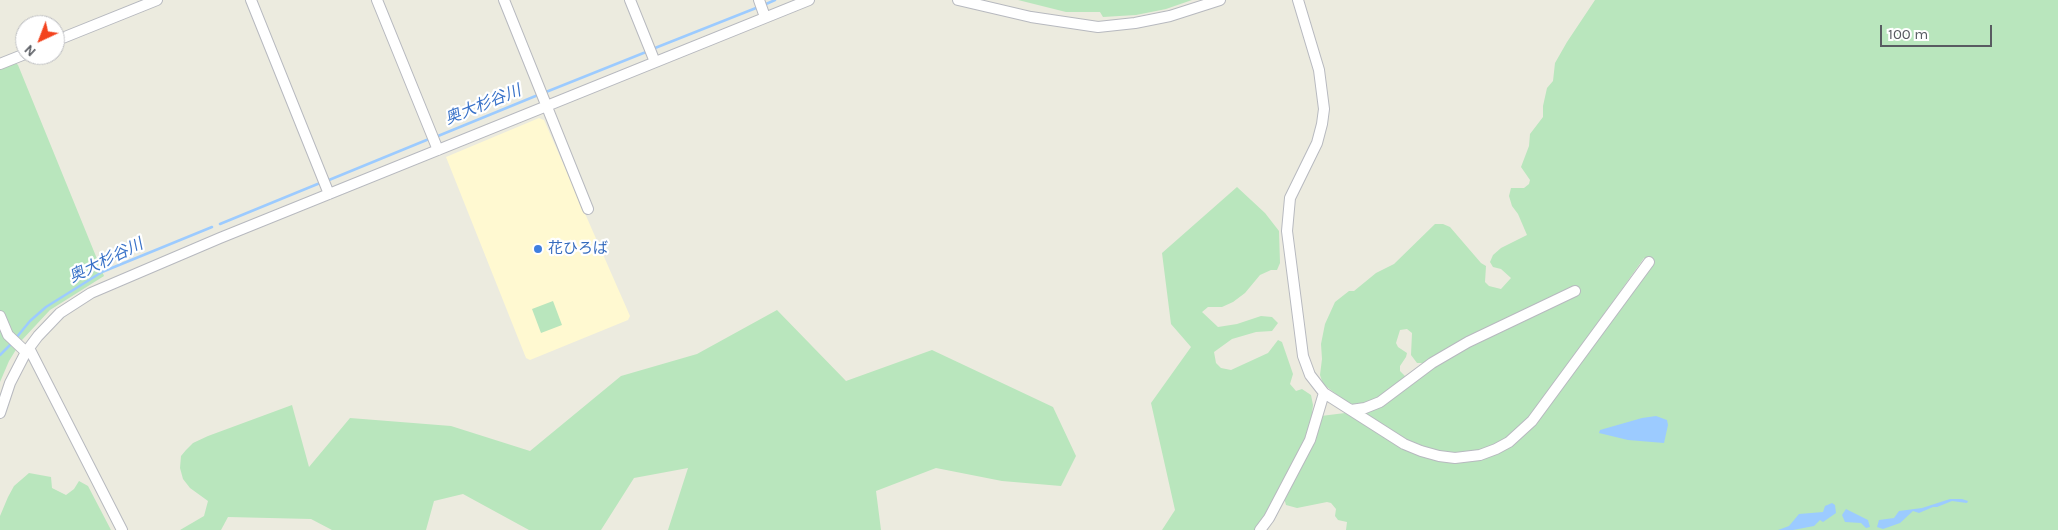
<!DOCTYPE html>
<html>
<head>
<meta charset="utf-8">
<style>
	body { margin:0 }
	#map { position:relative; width:2058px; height:530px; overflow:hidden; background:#ecebdf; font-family:Karla,sans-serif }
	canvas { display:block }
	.north { position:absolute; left:15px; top:15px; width:50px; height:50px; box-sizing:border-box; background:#fff; border:1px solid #bcbdc0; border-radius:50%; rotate:223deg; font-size:14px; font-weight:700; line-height:20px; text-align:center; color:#585b61 }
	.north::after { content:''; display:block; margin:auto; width:18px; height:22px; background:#f3431e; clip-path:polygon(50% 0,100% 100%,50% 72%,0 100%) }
	.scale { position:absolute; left:1880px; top:25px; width:112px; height:22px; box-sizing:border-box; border:2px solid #585b61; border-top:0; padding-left:6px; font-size:15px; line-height:18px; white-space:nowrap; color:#585b61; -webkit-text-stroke:4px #fff; paint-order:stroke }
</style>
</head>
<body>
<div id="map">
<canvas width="2058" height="530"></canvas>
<div class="north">N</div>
<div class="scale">100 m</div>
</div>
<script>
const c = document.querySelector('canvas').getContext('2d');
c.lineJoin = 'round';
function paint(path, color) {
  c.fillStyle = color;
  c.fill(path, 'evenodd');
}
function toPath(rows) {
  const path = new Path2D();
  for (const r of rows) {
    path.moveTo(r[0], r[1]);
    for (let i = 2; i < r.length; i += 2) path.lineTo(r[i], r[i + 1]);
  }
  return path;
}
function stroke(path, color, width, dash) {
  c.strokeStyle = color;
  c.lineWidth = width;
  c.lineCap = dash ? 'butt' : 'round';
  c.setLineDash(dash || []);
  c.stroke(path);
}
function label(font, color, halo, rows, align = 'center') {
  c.font = font + ' Karla,"Noto Sans JP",sans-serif';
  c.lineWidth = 4.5;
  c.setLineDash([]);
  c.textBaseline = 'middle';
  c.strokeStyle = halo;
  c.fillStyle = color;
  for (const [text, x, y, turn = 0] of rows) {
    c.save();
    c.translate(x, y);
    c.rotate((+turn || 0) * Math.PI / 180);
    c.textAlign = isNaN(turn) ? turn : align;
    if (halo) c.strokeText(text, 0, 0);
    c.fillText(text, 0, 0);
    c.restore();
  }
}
paint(toPath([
	[539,118,544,120,630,316,628,320,530,360,526,358,446,157]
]), '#fff9d1');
paint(toPath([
	[1018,0,1192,0,1166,9,1136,15,1103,17,1100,12,1066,12],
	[1595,0,2058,0,2058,530,1346,530,1347,522,1338,520,1335,516,1336,509,1331,503,1327,502,1297,508,1286,505,1284,498,1321,416,1345,413,1421,456,1438,461,1470,462,1499,452,1514,444,1535,424,1651,264,1644,258,1530,418,1507,439,1479,451,1453,453,1437,452,1407,441,1361,412,1384,405,1465,340,1424,363,1417,363,1411,355,1412,333,1407,329,1400,330,1396,343,1398,347,1407,353,1406,357,1400,366,1400,371,1406,377,1388,394,1362,405,1349,404,1323,384,1320,375,1322,359,1321,344,1325,324,1335,302,1349,291,1354,291,1376,273,1394,264,1435,224,1443,224,1450,227,1481,263,1486,266,1485,282,1489,286,1501,289,1511,278,1501,269,1493,267,1490,262,1493,255,1501,248,1527,235,1518,214,1512,206,1509,196,1511,188,1524,188,1529,184,1530,180,1521,167,1529,146,1530,134,1543,117,1543,106,1547,88,1553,81,1555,63,1567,42],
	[14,61,18,65,104,276,50,310,22,340,9,361,0,382,0,67],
	[1237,187,1265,213,1279,231,1280,263,1277,270,1271,270,1260,275,1245,293,1233,302,1222,307,1208,307,1202,312,1218,327,1237,324,1261,316,1272,317,1278,323,1272,331,1256,332,1232,339,1214,352,1216,363,1221,368,1231,370,1268,353,1278,340,1282,342,1293,374,1290,384,1296,391,1302,389,1311,395,1313,405,1311,423,1304,443,1264,520,1256,530,1162,530,1175,510,1151,403,1191,347,1171,324,1162,253],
	[553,301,562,325,541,333,532,309],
	[777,310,846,381,932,350,1053,407,1076,456,1061,486,1002,481,936,468,876,491,881,530,668,530,688,468,634,478,601,530,529,530,463,494,434,501,426,530,332,530,311,519,228,517,221,530,180,530,204,516,208,501,190,488,183,479,180,468,181,456,186,450,193,443,208,436,292,405,309,467,350,418,451,426,530,451,621,376,697,354],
	[29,473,51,477,52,488,66,495,74,489,79,481,88,486,111,530,0,530,0,516,8,497,14,486]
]), '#b9e6bd');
paint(toPath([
	[1656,416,1667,420,1668,425,1664,443,1628,440,1599,433,1600,430,1642,418],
	[1950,499,1962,499,1968,501,1967,503,1952,501,1937,507,1933,507,1919,513,1913,511,1900,523,1883,529,1877,527,1879,520,1894,518,1899,511,1922,508],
	[1832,503,1835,505,1836,513,1823,522,1820,520,1814,526,1793,530,1778,530,1789,526,1799,514,1823,512,1825,506],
	[1846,509,1868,520,1870,527,1866,528,1861,523,1845,522,1842,515]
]), '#9ccbff');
stroke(toPath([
	[766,4,775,0],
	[655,48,756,8],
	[546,92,646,52],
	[438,136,538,95],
	[329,180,429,139],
	[220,224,320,183],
	[16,338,30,321,46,307,102,272,212,227],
	[0,355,13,342]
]), '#9ccbff', 2.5);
const minor = toPath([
	[251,0,329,194],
	[377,0,438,150],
	[504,0,588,209],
	[630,0,655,62],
	[759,0,765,17],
	[958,0,1031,17,1098,27,1135,23,1170,16,1220,0],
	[1298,0,1319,70,1324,109,1322,124,1317,143,1290,198,1287,231,1303,356,1310,375,1324,393,1404,444,1421,451,1439,456,1455,458,1480,455,1496,449,1509,442,1532,421,1649,262],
	[55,41,157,0],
	[0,64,25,54],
	[0,316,8,335,26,352],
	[29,348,122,530],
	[1351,410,1365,408,1380,402,1432,363,1468,342,1575,291],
	[0,413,10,383,26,352,38,336,60,313,91,293,220,238,809,0],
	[1260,530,1269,518,1310,440,1324,393]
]);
stroke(minor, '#b7b9bf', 12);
stroke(minor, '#fff', 10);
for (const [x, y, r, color] of [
	[538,249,5,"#3f7fe0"]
]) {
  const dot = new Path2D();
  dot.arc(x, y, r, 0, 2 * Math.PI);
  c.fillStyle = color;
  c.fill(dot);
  stroke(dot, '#fff', 2);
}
label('15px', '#366cbe', '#fff', [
	["花ひろば",548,249]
], 'left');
label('italic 16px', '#3972c8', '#fff', [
	["奥大杉谷川",483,105,-22],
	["奥大杉谷川",106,261,-26]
]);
</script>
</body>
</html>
